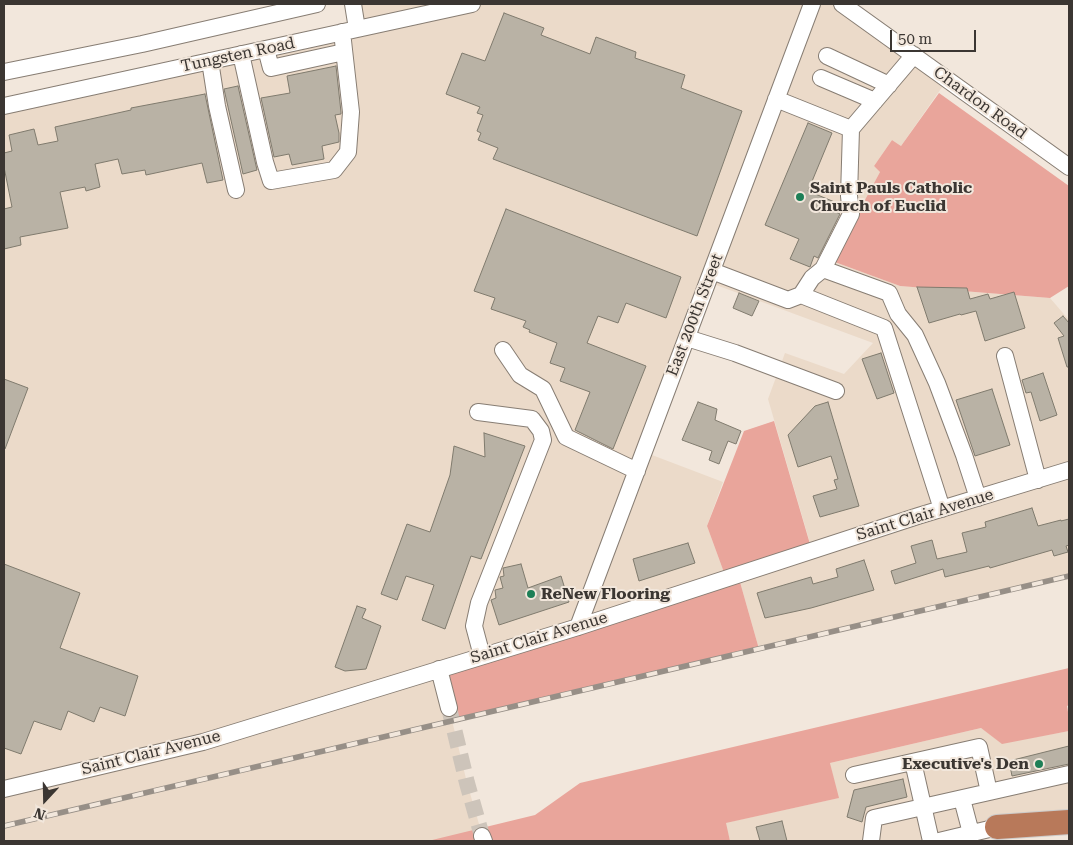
<!DOCTYPE html>
<html>
<head>
<meta charset="utf-8">
<style>
	body { margin:0 }
	#map { position:relative; width:1073px; height:845px; overflow:hidden; background:#f2e7dc; font-family:"Roboto Serif",serif }
	canvas { display:block }
	.frame { position:absolute; inset:0; border:5px solid #3b3632; pointer-events:none }
	.north { position:absolute; left:20px; top:775px; width:50px; height:50px; -webkit-text-stroke:4px #f2e7dc; paint-order:stroke; rotate:201deg; font-size:14px; font-weight:700; line-height:20px; text-align:center; color:#3b3632 }
	.north::after { content:''; display:block; margin:auto; width:18px; height:22px; background:#3b3632; clip-path:polygon(50% 0,100% 100%,50% 72%,0 100%) }
	.scale { position:absolute; left:890px; top:30px; width:86px; height:22px; box-sizing:border-box; border:2px solid #3b3632; border-top:0; padding-left:6px; font-size:15px; line-height:18px; white-space:nowrap; color:#3b3632; -webkit-text-stroke:4px #f2e7dc; paint-order:stroke }
</style>
</head>
<body>
<div id="map">
<canvas width="1073" height="845"></canvas>
<div class="frame"></div>
<div class="north">N</div>
<div class="scale">50 m</div>
</div>
<script>
const c = document.querySelector('canvas').getContext('2d');
c.lineJoin = 'round';
function paint(path, color) {
  c.fillStyle = color;
  c.fill(path, 'evenodd');
}
function toPath(rows) {
  const path = new Path2D();
  for (const r of rows) {
    path.moveTo(r[0], r[1]);
    for (let i = 2; i < r.length; i += 2) path.lineTo(r[i], r[i + 1]);
  }
  return path;
}
function stroke(path, color, width, dash) {
  c.strokeStyle = color;
  c.lineWidth = width;
  c.lineCap = dash ? 'butt' : 'round';
  c.setLineDash(dash || []);
  c.stroke(path);
}
function label(font, color, halo, rows, align = 'center') {
  c.font = font + ' "Roboto Serif",serif';
  c.lineWidth = 4;
  c.setLineDash([]);
  c.textBaseline = 'middle';
  c.strokeStyle = halo;
  c.fillStyle = color;
  for (const [text, x, y, turn = 0] of rows) {
    c.save();
    c.translate(x, y);
    c.rotate((+turn || 0) * Math.PI / 180);
    c.textAlign = isNaN(turn) ? turn : align;
    if (halo) c.strokeText(text, 0, 0);
    c.fillText(text, 0, 0);
    c.restore();
  }
}
paint(toPath([
	[356,4,842,4,947,80,901,146,892,140,874,166,880,172,832,261,900,286,1050,298,1069,320,1069,576,759,649,738,575,812,550,768,399,785,353,844,374,873,343,708,282,644,452,723,482,707,526,726,578,449,708,467,783,484,841,4,841,4,106,357,29],
	[981,728,1002,743,1069,731,1069,809,939,841,730,841,725,823,838,798,830,763]
]), '#ebdac9');
paint(toPath([
	[939,93,1069,186,1069,286,1050,298,900,286,832,261,880,172,874,166,892,140,901,146],
	[774,421,812,551,738,575,759,649,453,721,439,669,726,578,707,526,744,431],
	[1069,668,1069,705,1067,706,1069,718,1069,731,1002,744,981,728,830,763,839,798,726,823,730,841,428,841,535,815,580,783]
]), '#e9a59b');
const building = toPath([
	[504,13,544,28,541,35,590,54,596,37,636,52,635,58,685,75,681,88,742,111,697,236,493,159,498,148,478,140,481,133,477,131,483,115,477,113,480,107,446,94,462,53,485,61,504,13],
	[336,66,341,112,341,114,335,115,339,133,339,142,322,146,324,159,292,165,289,154,274,157,261,98,290,93,287,76,336,66],
	[238,86,257,170,243,174,224,89,238,86],
	[205,94,223,180,207,183,202,163,146,175,145,170,122,174,118,159,95,164,100,187,86,191,85,187,60,192,68,228,20,237,21,245,4,249,4,209,12,207,4,167,4,153,12,151,9,135,34,129,38,145,58,141,55,127,131,110,131,108,205,94],
	[808,123,832,133,808,191,837,203,834,211,840,214,818,258,814,256,810,267,790,259,799,239,765,225,808,123],
	[506,209,681,277,666,318,626,303,618,323,598,316,587,343,646,366,613,449,575,430,590,392,560,381,565,368,550,363,557,343,529,332,530,330,523,327,526,321,491,309,495,298,474,291,506,209],
	[917,287,967,288,970,299,988,294,990,299,1014,292,1025,328,985,341,976,311,961,315,960,314,929,323,917,287],
	[739,293,759,301,752,316,733,308,739,293],
	[1063,316,1069,323,1069,367,1067,367,1058,338,1064,336,1054,323,1063,316],
	[881,353,894,393,877,399,862,359,881,353],
	[1043,373,1057,415,1040,421,1031,392,1026,393,1022,380,1043,373],
	[4,379,28,388,5,449,4,449,4,379],
	[992,389,1010,445,975,456,956,400,992,389],
	[698,402,717,409,715,420,741,431,736,444,728,441,719,464,709,460,712,451,682,440,698,402],
	[828,402,859,506,820,517,813,496,837,489,834,480,838,479,831,456,798,467,788,435,815,406,828,402],
	[484,433,525,446,481,559,471,556,445,629,422,620,434,585,406,576,397,600,381,594,407,524,430,532,450,475,454,446,485,457,484,433],
	[1032,508,1038,526,1061,520,1061,521,1069,519,1069,545,1066,546,1068,552,1054,556,1052,550,990,568,989,566,945,577,943,569,895,584,891,571,916,563,911,546,932,540,937,559,967,552,962,533,986,527,985,522,1032,508],
	[688,543,695,563,639,581,633,559,688,543],
	[864,560,874,590,811,608,765,618,757,593,811,577,813,584,838,577,836,569,864,560],
	[4,564,80,593,60,648,138,676,125,716,100,707,94,722,68,711,61,730,34,721,21,754,4,748,4,564],
	[521,564,528,588,561,576,569,602,499,625,491,600,496,598,495,590,503,588,500,577,504,576,503,568,521,564],
	[357,606,366,609,362,618,381,626,366,669,345,671,335,667,357,606],
	[1069,746,1069,764,1012,776,1009,761,1069,746],
	[903,779,907,797,866,807,862,822,847,817,854,790,903,779],
	[782,821,787,841,760,841,756,827,782,821]
]);
paint(building, '#b9b2a5');
stroke(building, '#807b6e', 1);
stroke(toPath([
	[449,708,467,783,482,836]
]), '#cdc4ba', 16, [16, 8]);
const minor = toPath([
	[353,4,357,29],
	[842,4,1069,167],
	[266,49,271,68,344,52],
	[241,54,265,162,271,181,334,170,348,152,351,112,342,32],
	[827,56,889,85],
	[210,61,217,106,236,190],
	[4,72,142,44,317,4],
	[821,78,875,101],
	[776,99,851,129],
	[4,106,472,4],
	[823,269,851,214,849,196,851,129,914,55],
	[712,271,788,300,801,295,812,278,823,269,889,293,898,314,915,335,937,383,964,455,978,498],
	[801,295,884,328,942,509],
	[687,338,735,353,836,391],
	[503,350,520,375,543,389,566,437,637,471],
	[1005,356,1038,480],
	[478,412,532,419,541,431,543,440,479,603,474,626,482,656],
	[578,627,812,4],
	[439,669,449,708],
	[913,762,931,841],
	[854,775,979,747,989,792],
	[4,789,203,742,578,627,918,516,1069,470],
	[962,799,971,833],
	[482,836,484,841],
	[871,841,874,818,1069,774],
	[939,841,1006,825]
]);
const highway = toPath([
	[997,827,1069,822]
]);
stroke(minor, '#877d73', 18);
stroke(highway, '#cccbca', 26);
stroke(minor, '#fff', 16);
stroke(highway, '#b8795a', 24);
const rail = toPath([
	[4,826,1069,576]
]);
stroke(rail, '#978f87', 5.5);
stroke(rail, '#f2e7dc', 4, [11]);
for (const [x, y, r, color] of [
	[800,197,5,"#1d7f57"],
	[531,594,5,"#1d7f57"],
	[1039,764,5,"#1d7f57"]
]) {
  const dot = new Path2D();
  dot.arc(x, y, r, 0, 2 * Math.PI);
  c.fillStyle = color;
  c.fill(dot);
  stroke(dot, '#f2e7dc', 2);
}
label('16px', '#3b3632', '#f2e7dc', [
	["Tungsten Road",238,55,-12],
	["Chardon Road",980,103,36],
	["East 200th Street",695,315,-69],
	["Saint Clair Avenue",925,515,-17],
	["Saint Clair Avenue",539,638,-17],
	["Saint Clair Avenue",151,753,-14]
]);
label('bold 16px', '#3b3632', '#f2e7dc', [
	["Saint Pauls Catholic",810,188],
	["Church of Euclid",810,206],
	["ReNew Flooring",541,594],
	["Executive's Den",1029,764,"right"]
], 'left');
</script>
</body>
</html>
